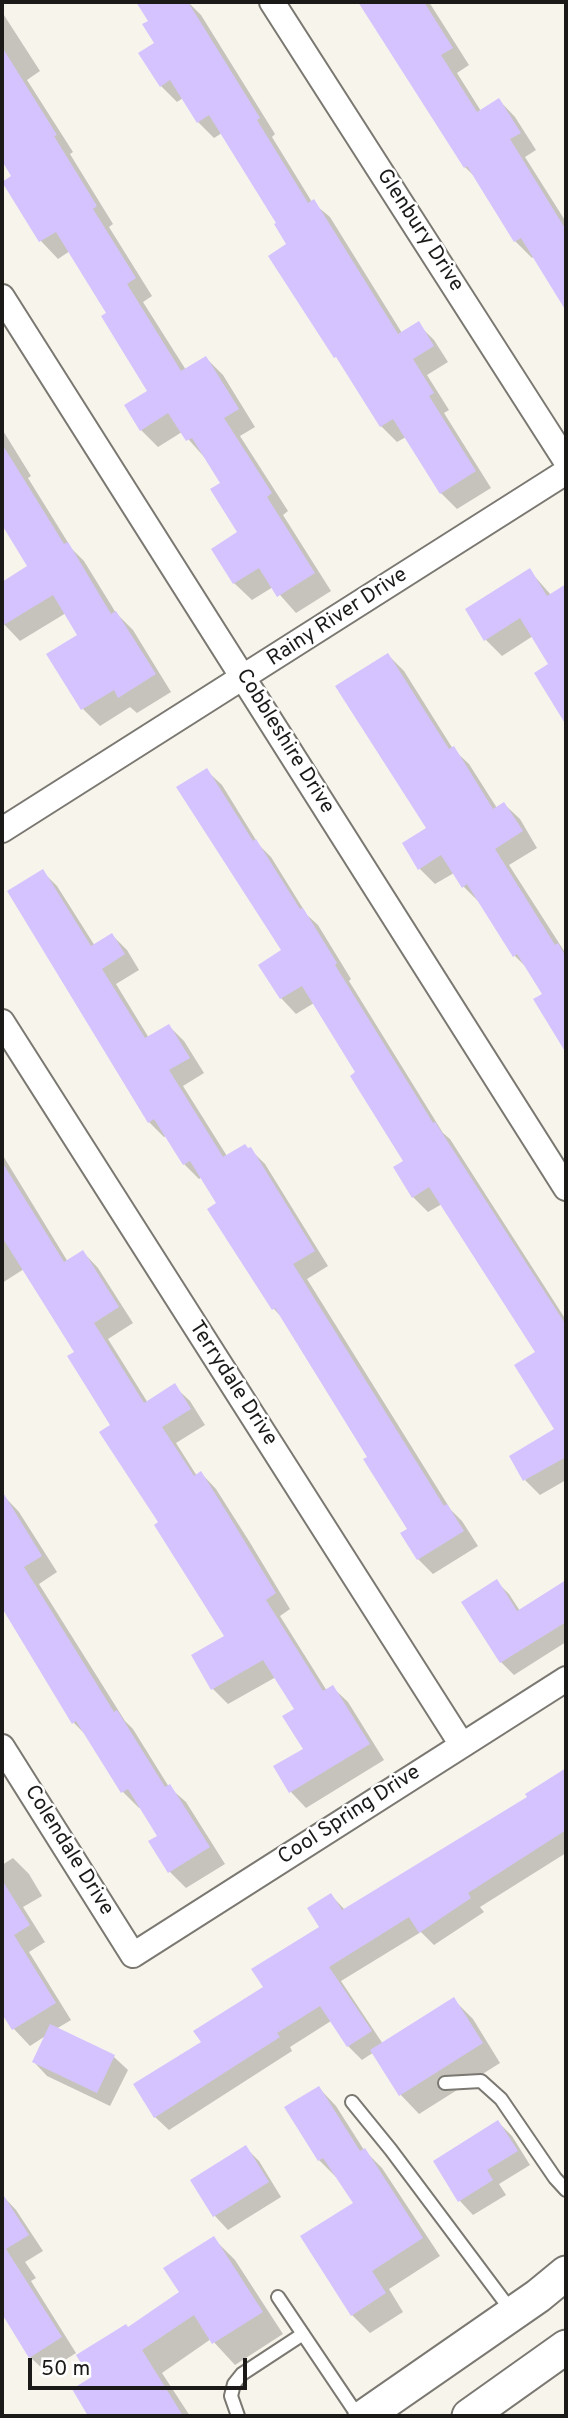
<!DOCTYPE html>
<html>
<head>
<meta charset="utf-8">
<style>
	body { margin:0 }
	#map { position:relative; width:568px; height:2418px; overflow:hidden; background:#f7f4ec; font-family:Overpass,sans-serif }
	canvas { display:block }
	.frame { position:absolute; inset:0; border:4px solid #1b1a18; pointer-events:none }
	.scale { position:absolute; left:28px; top:2358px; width:219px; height:32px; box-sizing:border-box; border:4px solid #1b1a18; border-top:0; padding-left:9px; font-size:21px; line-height:24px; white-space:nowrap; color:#1b1a18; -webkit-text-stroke:5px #fff; paint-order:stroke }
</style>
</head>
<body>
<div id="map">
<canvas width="568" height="2418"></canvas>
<div class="frame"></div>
<div class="scale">50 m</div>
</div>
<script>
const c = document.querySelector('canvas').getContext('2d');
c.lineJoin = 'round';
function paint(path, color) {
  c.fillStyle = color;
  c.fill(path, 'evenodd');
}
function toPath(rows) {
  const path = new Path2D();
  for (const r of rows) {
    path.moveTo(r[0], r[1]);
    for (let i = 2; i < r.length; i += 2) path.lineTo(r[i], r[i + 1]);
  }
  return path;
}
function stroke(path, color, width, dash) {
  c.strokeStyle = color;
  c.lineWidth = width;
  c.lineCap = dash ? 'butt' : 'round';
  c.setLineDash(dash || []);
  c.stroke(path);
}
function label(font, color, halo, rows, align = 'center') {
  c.font = font + ' Overpass,sans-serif';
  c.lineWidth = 5;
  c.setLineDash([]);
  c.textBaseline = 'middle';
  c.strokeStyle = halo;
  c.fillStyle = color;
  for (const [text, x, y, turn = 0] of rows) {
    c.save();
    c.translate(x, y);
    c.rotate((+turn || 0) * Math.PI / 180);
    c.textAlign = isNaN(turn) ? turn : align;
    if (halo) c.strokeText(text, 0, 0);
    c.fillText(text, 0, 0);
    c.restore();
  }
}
paint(toPath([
	[138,2,188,2,201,15,275,134,272,137,312,202,330,217,402,333,418,324,434,340,448,362,427,375,449,410,444,413,491,488,457,509,441,493,406,437,397,442,381,426,279,223,222,133,214,138,198,122,183,98,177,102,161,86,156,43,150,21],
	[360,2,429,2,469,65,457,73,481,111,499,100,515,117,536,150,525,157,566,222,566,307,534,256,532,258,515,241,476,178,465,167],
	[2,12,40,71,27,80,73,152,70,154,113,224,109,227,152,296,143,302,186,370,206,358,223,375,255,427,240,436,288,511,283,515,331,591,296,613,273,587,252,600,234,583,240,532,222,484,205,458,182,432,158,447,141,430,150,392,109,313,70,251,58,259,41,241,4,183,14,177,2,157],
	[2,429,31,476,28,478,72,549,84,561,116,613,133,630,171,692,137,713,130,707,100,726,83,709,49,655,80,636,66,613,20,641,2,622,2,584,30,567,2,522],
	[530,571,551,595,559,591,566,598,566,721,536,673,550,664,533,636,502,656,485,639],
	[388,655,404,671,453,749,469,764,497,808,504,804,520,819,537,848,509,865,566,954,566,1048,535,1000,544,995,529,970,514,955,479,902,463,886,454,873,435,884,420,869,428,828],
	[206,770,222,785,259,845,271,857,307,915,318,925,351,979,349,981,443,1133,450,1139,566,1320,566,1480,540,1495,525,1480,557,1429,537,1353,442,1204,428,1212,413,1197,405,1162,358,1073,314,1003,296,1014,281,998,283,951],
	[42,871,57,886,95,946,112,935,127,950,139,970,116,984,149,1038,169,1026,184,1041,204,1073,183,1086,227,1156,250,1149,265,1164,328,1266,307,1279,451,1510,462,1521,478,1546,433,1574,418,1559,409,1530,369,1458,284,1320,274,1309,209,1210,219,1204,202,1177,199,1179,184,1164,166,1136,164,1137,149,1122],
	[2,1154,68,1262,83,1252,98,1268,133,1323,108,1339,148,1403,174,1386,190,1401,205,1425,176,1443,197,1476,201,1473,216,1489,249,1541,290,1609,280,1616,327,1691,332,1687,348,1702,384,1760,306,1808,291,1792,276,1767,305,1750,296,1710,276,1677,228,1704,213,1689,193,1656,226,1636,112,1426,76,1352,24,1269,2,1283],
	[3,1495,19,1512,57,1572,39,1584,125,1721,133,1729,169,1787,186,1802,225,1864,186,1888,170,1872,151,1842,160,1836,141,1807,139,1808,123,1792,88,1737,74,1723,2,1605],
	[497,1582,509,1594,520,1611,566,1582,566,1642,514,1675,501,1662],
	[566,1770,566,1853,480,1907,484,1912,434,1945,421,1932,341,1981,383,2044,454,2000,473,2019,500,2063,419,2114,400,2094,374,2052,362,2060,348,2046,331,2021,290,2047,292,2051,169,2130,155,2117,203,2043,265,1988,321,1928,331,1895,345,1910,529,1798,528,1795],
	[13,1858,29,1874,42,1896,23,1907,45,1942,29,1952,71,2020,56,2029,114,2057,128,2070,110,2106,47,2076,34,2062,47,2035,30,2046,14,2029,2,2010,2,1865],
	[319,2088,336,2106,364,2150,382,2168,440,2256,389,2289,403,2312,370,2333,352,2315,355,2203,337,2178,319,2160],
	[498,2122,512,2136,530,2165,499,2184,506,2195,473,2215,460,2201,435,2162],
	[245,2147,259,2161,281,2197,228,2230,215,2216,192,2180],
	[2,2195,16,2210,43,2251,25,2262,36,2278,31,2281,76,2353,46,2372,30,2357,2,2311],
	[214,2239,235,2260,283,2334,235,2365,211,2339,162,2373,190,2416,90,2416,74,2390,92,2379,128,2329,181,2293]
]), '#0003');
paint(toPath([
	[136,2,188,2,260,118,257,120,308,203,314,199,398,334,419,321,434,346,413,359,434,393,429,396,476,471,440,494,393,419,380,427,336,357,334,358,268,256,286,244,274,224,276,223,209,115,197,123,170,80,160,87,138,53,154,43,142,24,148,21],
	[358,2,424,2,453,48,441,55,477,112,499,98,521,133,510,139,566,230,566,311,521,238,514,242,467,166,464,168],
	[2,47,57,135,54,136,97,206,93,209,136,278,127,284,181,371,206,356,239,409,224,418,272,493,267,497,315,573,277,597,259,568,233,584,211,549,237,532,210,489,220,483,192,438,186,441,168,413,140,431,124,405,147,391,101,316,106,313,56,232,39,242,2,182,11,176,2,161],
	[2,444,64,544,68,542,111,614,116,611,156,674,118,698,114,690,81,710,46,654,77,635,53,595,2,626,2,582,27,566,2,525],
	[530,568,547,596,566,584,566,725,534,673,548,664,520,618,484,641,465,609],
	[388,653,449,749,454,746,493,809,504,802,523,831,495,849,555,945,558,943,566,957,566,1053,533,999,542,994,517,954,513,957,467,884,462,888,441,855,418,870,402,843,426,828,335,686],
	[207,768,253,841,256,839,300,909,303,908,337,963,335,965,433,1123,435,1122,566,1325,566,1457,523,1481,509,1456,554,1429,514,1365,535,1352,429,1187,412,1198,393,1167,403,1161,350,1076,355,1072,302,986,280,999,258,965,281,950,176,787],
	[43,869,91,946,112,933,125,954,102,969,145,1038,169,1024,190,1058,169,1070,223,1157,245,1144,248,1148,251,1147,315,1251,293,1264,444,1506,447,1504,464,1531,417,1560,400,1533,407,1529,363,1459,367,1457,275,1308,272,1310,207,1209,216,1203,190,1161,183,1165,154,1119,148,1123,7,891],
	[2,1162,64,1262,83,1250,119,1307,94,1323,144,1403,175,1383,191,1409,162,1427,194,1476,201,1471,234,1524,276,1593,266,1600,323,1691,333,1685,370,1744,289,1793,273,1766,303,1749,282,1716,294,1709,263,1660,211,1690,191,1655,224,1636,154,1525,158,1522,99,1432,110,1425,67,1356,74,1352,2,1237],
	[2,1491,42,1556,24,1567,114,1712,117,1710,165,1787,170,1784,210,1847,168,1873,148,1841,157,1836,128,1789,121,1793,76,1721,72,1724,2,1608],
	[497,1579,517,1611,566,1580,566,1622,500,1663,461,1602],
	[566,1768,566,1830,468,1893,471,1898,419,1933,409,1917,329,1967,372,2031,347,2047,320,2006,277,2033,280,2037,154,2118,133,2084,201,2042,193,2031,263,1987,251,1969,319,1927,307,1908,331,1893,342,1910,527,1797,525,1794],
	[2,1880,30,1925,14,1935,56,2003,12,2030,2,2014],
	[454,1997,483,2043,399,2096,370,2050],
	[50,2024,115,2055,97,2093,32,2062],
	[319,2086,360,2151,365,2148,423,2238,372,2271,386,2293,351,2316,300,2236,353,2203,323,2158,318,2161,284,2107],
	[498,2120,518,2151,487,2170,493,2180,458,2202,433,2161],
	[246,2145,269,2182,213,2217,190,2180],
	[2,2193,29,2235,6,2249,62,2337,29,2358,2,2314],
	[214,2236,263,2312,212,2344,194,2315,142,2350,183,2416,88,2416,72,2389,90,2378,76,2355,126,2324,128,2327,179,2292,163,2268]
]), '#d5c3ff');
const lane = toPath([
	[445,2083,481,2081,501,2099,555,2178,566,2190],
	[352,2102,391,2150,513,2313],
	[278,2297,358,2416],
	[238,2416,231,2396,234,2384,242,2374,303,2334]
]);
const street = toPath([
	[272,2,566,461],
	[2,297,566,1188],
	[2,830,566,472],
	[2,1022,462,1745],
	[2,1747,133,1955,566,1679]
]);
const secondary = toPath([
	[365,2416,538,2296,566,2273],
	[469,2416,566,2347]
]);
stroke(lane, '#7a7871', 16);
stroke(street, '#7a7871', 28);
stroke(secondary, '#7a7871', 37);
stroke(lane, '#fff', 12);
stroke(street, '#fff', 24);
stroke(secondary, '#fff', 33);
label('21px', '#1b1a18', '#fff', [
	["Glenbury Drive",419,231,57],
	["Rainy River Drive",338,618,-33],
	["Cobbleshire Drive",284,742,58],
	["Terrydale Drive",232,1384,57],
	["Cool Spring Drive",350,1816,-33],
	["Colendale Drive",68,1851,58]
]);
</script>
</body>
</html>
